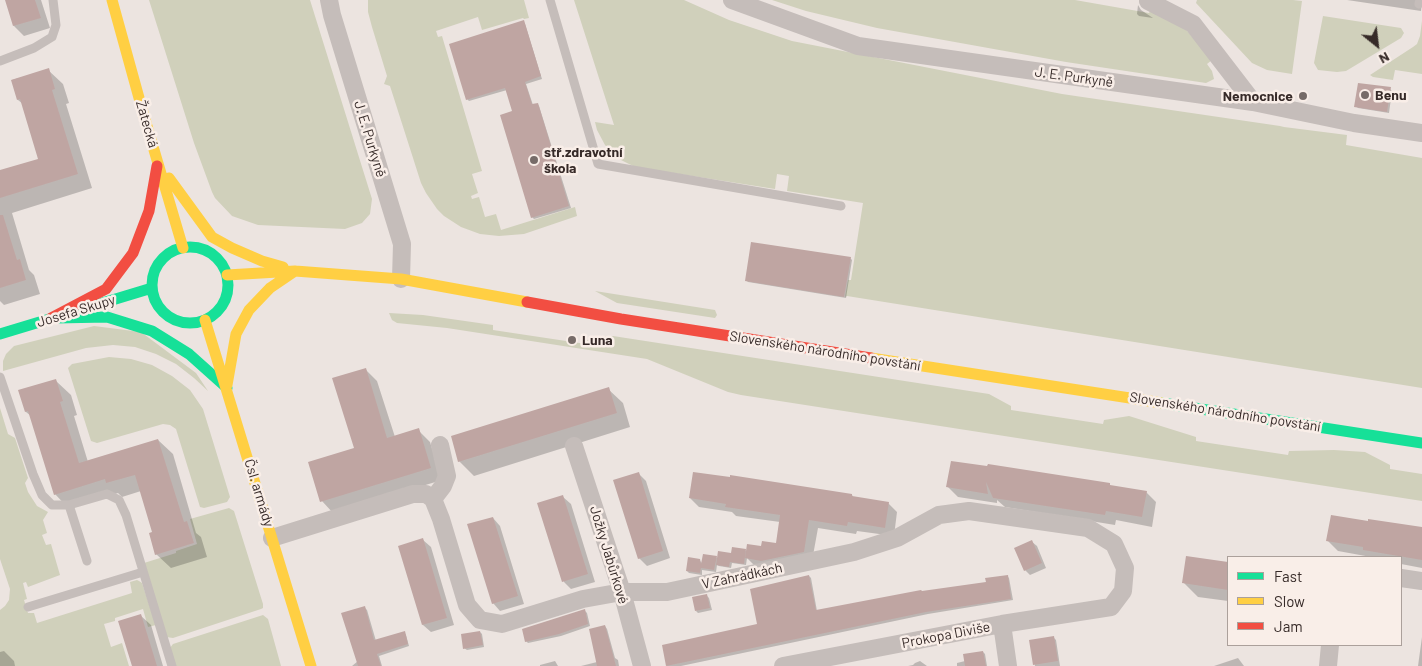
<!DOCTYPE html>
<html>
<head>
<meta charset="utf-8">
<style>
	body { margin:0 }
	#map { position:relative; width:1422px; height:666px; overflow:hidden; background:#ece4e0; font-family:Barlow,sans-serif }
	canvas { display:block }
	.legend { position:absolute; left:1227px; top:556px; width:175px; height:90px; box-sizing:border-box; background:#f9eee8; border:1px solid #aba09b; margin:0; padding:6px 9px; list-style:none; font-size:15px; color:#362a28 }
	.legend li { display:flex; align-items:center; gap:10px; height:25px }
	.legend b { width:25px; border:1px solid #aba09b }
	.north { position:absolute; left:1352px; top:20px; width:50px; height:50px; -webkit-text-stroke:4px #f9eee8; paint-order:stroke; rotate:151deg; font-size:14px; font-weight:700; line-height:20px; text-align:center; color:#362a28 }
	.north::after { content:''; display:block; margin:auto; width:18px; height:22px; background:#362a28; clip-path:polygon(50% 0,100% 100%,50% 72%,0 100%) }
</style>
</head>
<body>
<div id="map">
<canvas width="1422" height="666"></canvas>
<ul class="legend">
<li><b style="height:6px;background:#16e098"></b>Fast</li>
<li><b style="height:6px;background:#ffcf43"></b>Slow</li>
<li><b style="height:6px;background:#f24e42"></b>Jam</li>
</ul>
<div class="north">N</div>
</div>
<script>
const c = document.querySelector('canvas').getContext('2d');
c.lineJoin = 'round';
function paint(path, color) {
  c.fillStyle = color;
  c.fill(path, 'evenodd');
}
function toPath(rows) {
  const path = new Path2D();
  for (const r of rows) {
    if (r.length === 3) {
      path.moveTo(r[0] + r[2], r[1]);
      path.arc(r[0], r[1], r[2], 0, 2 * Math.PI);
      continue;
    }
    path.moveTo(r[0], r[1]);
    for (let i = 2; i < r.length; i += 2) path.lineTo(r[i], r[i + 1]);
  }
  return path;
}
function stroke(path, color, width, dash) {
  c.strokeStyle = color;
  c.lineWidth = width;
  c.lineCap = dash ? 'butt' : 'round';
  c.setLineDash(dash || []);
  c.stroke(path);
}
function label(font, color, halo, rows, align = 'center') {
  c.font = font + ' Barlow,sans-serif';
  c.lineWidth = 5;
  c.setLineDash([]);
  c.textBaseline = 'middle';
  c.strokeStyle = halo;
  c.fillStyle = color;
  for (const [text, x, y, turn = 0] of rows) {
    c.save();
    c.translate(x, y);
    c.rotate((+turn || 0) * Math.PI / 180);
    c.textAlign = isNaN(turn) ? turn : align;
    if (halo) c.strokeText(text, 0, 0);
    c.fillText(text, 0, 0);
    c.restore();
  }
}
paint(toPath([
	[149,0,310,0,372,199,370,214,362,223,345,229,258,225,232,216,215,198,212,192,194,143],
	[368,0,524,0,529,18,524,19,523,18,482,30,478,17,436,31,438,37,442,36,482,171,472,174,478,193,471,196,472,199,479,197,485,217,496,214,501,230,575,207,577,216,524,234,499,236,480,234,461,227,444,216,437,209,426,193,421,183,390,86,384,84,387,76,372,27,368,12],
	[574,0,684,0,729,20,792,41,1062,94,1280,126,1284,127,1347,135,1346,145,1422,158,1422,388,847,296,845,297,848,280,851,280,863,203,787,191,789,176,777,174,775,189,635,167,619,159,605,145,597,130,595,122,614,125],
	[772,0,1075,0,1149,13,1150,11,1183,26,1212,60,1207,64,1212,71,1214,79,1206,83,1066,62,877,28,806,11],
	[1197,0,1293,0,1302,1,1292,74,1267,70,1252,63,1196,3],
	[1323,16,1401,28,1404,33,1401,38,1346,71,1337,72,1318,70,1314,63],
	[1422,21,1422,74,1395,70,1393,80,1373,77,1370,75,1413,47,1417,44,1420,36],
	[595,291,715,310,717,315,715,318,617,303],
	[389,313,423,315,493,325,493,330,586,344,587,340,603,336,613,336,989,394,1011,406,1011,410,1103,424,1104,420,1129,416,1196,437,1196,441,1288,455,1289,451,1334,450,1365,452,1390,465,1390,469,1422,474,1422,501,741,395,728,392,647,359,447,328,397,323,392,320],
	[94,326,141,332,196,373,208,391,194,378,176,364,156,354,135,347,113,345,86,348,3,371,3,361,6,354,14,346],
	[109,357,131,359,152,365,172,376,190,390,203,409,230,497,227,502,204,508,200,507,176,429,170,425,163,424,97,443,91,441,68,368,72,364],
	[0,408,8,434,15,438,28,478,25,483,28,492,37,506,48,512,43,520,47,533,42,535,46,545,51,544,60,575,28,587,26,582,23,583,27,599,24,600,28,613,34,613,37,623,132,593,130,582,137,580,139,581,142,583,156,625,148,627,143,609,115,618,115,621,104,624,111,647,122,643,129,666,0,666,0,610,5,606,9,600,10,589,0,559],
	[229,508,234,511,263,604,263,608,261,609,173,638,166,637,144,563,176,553,176,551,197,544,190,519],
	[263,615,268,619,281,666,176,666,170,648,173,644]
]), '#d0d0bb');
paint(toPath([
	[6,0,41,0,50,28,24,36,14,26],
	[1347,0,1422,0,1422,2,1421,11],
	[1138,5,1141,10,1153,18,1139,16,1137,14],
	[523,22,525,24,542,79,526,84,533,105,537,104,539,106,571,208,534,219,532,217,513,112,507,90,469,101,467,99],
	[48,70,63,84,69,103,66,104,92,188,12,213,29,270,34,275,40,294,4,305,0,301,0,174,40,159,23,104,18,100,12,80],
	[1390,89,1392,91,1389,113,1358,108,1356,106],
	[850,258,852,260,846,298,748,282,746,280],
	[366,370,377,381,395,437,418,430,430,442,442,480,333,513,322,501,356,449],
	[56,381,71,395,77,415,74,416,88,462,158,440,173,454,196,533,201,537,207,557,171,568,156,554,153,533,141,491,122,497,118,493,69,509,55,494,31,416,26,412,20,391],
	[608,389,623,403,630,427,474,476,459,461],
	[952,462,1146,492,1156,502,1152,527,1116,520,1115,525,1005,507,997,500,997,503,958,497,948,487],
	[638,473,646,481,670,558,647,566,639,558],
	[852,495,854,498,888,503,897,512,894,536,857,531,856,534,818,528,812,561,756,567,747,558,746,565,732,563,731,568,719,566,717,565,716,572,702,570,702,575,689,573,687,571,699,560,702,563,716,557,718,559,745,550,747,552,777,545,780,522,736,516,732,512,699,507,690,498],
	[563,497,571,504,595,582,571,589,564,582,539,504],
	[493,518,500,526,524,604,500,611,493,603],
	[1422,529,1422,568,1401,564,1401,557,1371,557,1338,551,1328,541],
	[423,540,431,547,454,625,431,632,423,625,399,547],
	[1032,542,1037,546,1046,568,1030,575,1025,570],
	[1187,557,1228,564,1228,601,1198,597,1183,582],
	[809,576,811,578,817,611,987,583,1007,576,1009,578,1013,600,928,614,681,666,667,666,663,646,759,625],
	[707,596,709,598,712,610,698,613,696,611],
	[365,608,367,610,376,641,404,632,406,635,409,646,379,656,382,666,352,666,358,661],
	[585,611,587,613,590,626,561,636,528,643,526,641],
	[140,615,151,625,163,666,133,666],
	[605,626,607,629,615,658,618,660,619,666,581,666,597,662],
	[480,632,482,634,484,647,467,650,464,648],
	[1422,637,1422,666,1418,666],
	[1054,638,1056,640,1060,666,1035,666,1031,641],
	[4,651,14,661,15,666,0,666,0,652],
	[983,652,985,654,987,666,957,666,957,663,965,661],
	[1238,658,1244,666,1214,666],
	[555,661,558,666,540,666,540,665],
	[920,661,927,666,908,666,913,665,915,663]
]), '#0003');
paint(toPath([
	[5,0,35,0,41,18,13,26],
	[524,20,541,76,525,82,532,104,538,103,569,206,531,218,500,115,512,111,505,88,466,100,449,44],
	[49,68,55,89,52,90,78,174,0,198,0,170,38,159,20,99,17,100,11,80],
	[1358,83,1391,87,1387,112,1354,107],
	[0,215,3,215,17,260,20,259,26,280,0,288],
	[751,242,851,257,844,297,745,281],
	[366,368,387,438,419,428,431,468,320,502,308,462,354,448,332,378],
	[56,379,63,401,60,402,79,463,158,439,184,522,187,521,194,543,155,555,149,533,152,532,135,475,106,483,105,479,54,495,28,411,25,412,18,390],
	[609,387,617,413,458,462,451,436],
	[951,461,987,466,988,464,1110,483,1110,485,1147,491,1142,517,1106,511,1105,515,993,498,986,482,988,494,946,487],
	[639,472,663,551,638,559,613,480],
	[693,472,730,477,730,475,852,494,852,496,889,502,885,528,848,522,847,526,809,520,804,552,761,561,745,558,747,544,761,546,762,541,776,543,780,515,725,507,726,504,689,498],
	[563,495,588,574,562,582,537,503],
	[1331,515,1368,521,1368,519,1422,527,1422,560,1363,550,1363,547,1326,541],
	[493,517,518,596,492,604,467,524],
	[423,538,447,618,422,625,398,546],
	[1032,540,1042,563,1024,571,1014,548],
	[732,547,746,549,744,564,730,562,729,567,716,565,718,551,731,553],
	[703,554,717,556,714,570,701,568,700,573,686,571,688,557,700,559,701,564],
	[1186,556,1228,562,1228,590,1182,583],
	[809,575,816,610,921,590,922,591,986,582,985,578,1008,575,1011,599,926,612,666,666,662,645,757,624,750,589],
	[707,594,710,608,695,611,692,597],
	[365,606,374,640,405,631,408,644,377,654,381,666,358,666,341,613],
	[585,609,588,624,559,634,525,642,522,629],
	[141,614,157,666,132,666,118,621],
	[605,625,616,666,597,666,589,629],
	[480,631,483,645,463,649,461,634],
	[1054,636,1058,661,1033,665,1029,640],
	[983,651,986,666,965,666,963,654]
]), '#bfa5a2');
stroke(toPath([
	[550,0,598,164,841,206],
	[1419,4,1420,0],
	[0,61,34,48,52,37,56,25,53,0],
	[0,377,33,474,42,495,52,505,69,505,107,494,119,500,126,515,172,666],
	[69,505,87,561],
	[28,607,143,572]
]), '#c5bdba', 9);
stroke(toPath([
	[329,0,332,15,402,244,401,279],
	[732,0,858,46,1253,102,1354,123,1422,133],
	[1148,1,1193,24,1253,102],
	[440,445,447,476,443,486,433,499,441,519,467,605,480,620,502,624,583,599,622,592,667,592,854,552,897,538,939,515,969,511,1088,528,1114,544,1125,568,1123,591,1111,607,1002,624,783,666],
	[574,446,622,592,642,666],
	[272,538,413,494,426,494,433,499],
	[1401,578,1422,581],
	[1002,624,1008,666],
	[1328,666,1330,645]
]), '#c5bdba', 18);
stroke(toPath([
	[190,285,38],
	[56,318,107,317,152,331,189,354,227,388],
	[0,334,152,288],
	[1162,403,1422,443]
]), '#16e098', 11);
stroke(toPath([
	[112,0,144,116,183,248],
	[169,178,212,237,232,248,262,261,283,267],
	[227,275,295,271,401,279,527,302],
	[205,320,311,666],
	[871,358,1162,403],
	[227,385,236,334,249,310,270,288,295,271]
]), '#ffcf43', 11);
stroke(toPath([
	[527,302,621,319,871,358],
	[51,318,106,289,133,253,149,211,157,166]
]), '#f24e42', 11);
for (const [x, y, r, color] of [
	[1365,95,5,"#766b68"],
	[1303,96,5,"#766b68"],
	[534,160,5,"#766b68"],
	[572,340,5,"#766b68"]
]) {
  const dot = new Path2D();
  dot.arc(x, y, r, 0, 2 * Math.PI);
  c.fillStyle = color;
  c.fill(dot);
  stroke(dot, '#f9eee8', 2);
}
label('14px', '#362a28', '#f9eee8', [
	["J. E. Purkyně",1074,77,8],
	["Žatecká",147,124,74],
	["J. E. Purkyně",370,139,73],
	["Josefa Skupy",76,311,-17],
	["Slovenského národního povstání",825,351,9],
	["Slovenského národního povstání",1225,412,9],
	["Čsl. armády",259,493,73],
	["Jožky Jabůrkové",609,555,73],
	["V Zahrádkách",742,576,-12],
	["Prokopa Diviše",946,635,-11]
]);
label('bold 14px', '#362a28', '#f9eee8', [
	["Benu",1375,95],
	["Nemocnice",1293,96,"right"],
	["stř.zdravotní",544,152],
	["škola",544,168],
	["Luna",582,340]
], 'left');
</script>
</body>
</html>
